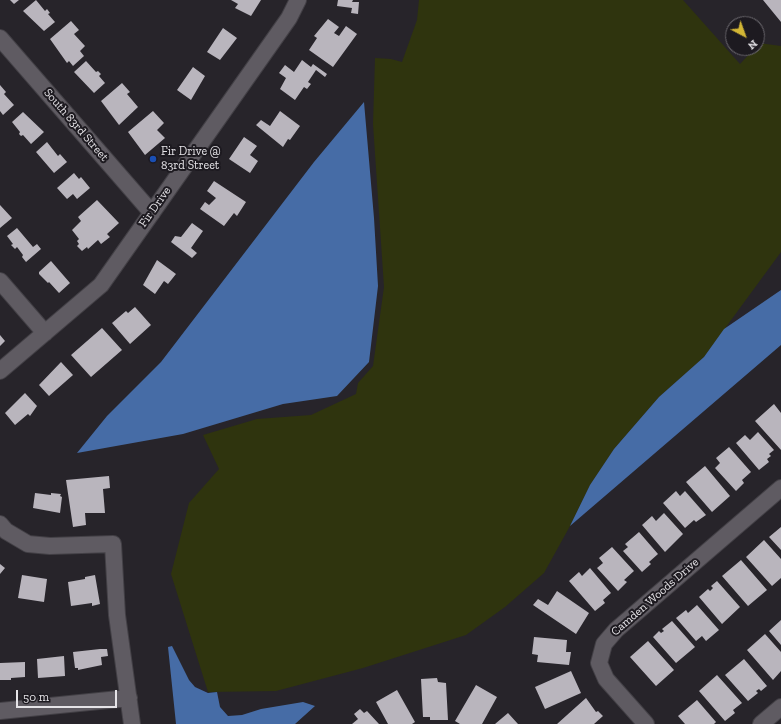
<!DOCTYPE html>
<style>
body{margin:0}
#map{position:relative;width:781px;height:724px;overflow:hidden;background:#27242a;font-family:"Zilla Slab",serif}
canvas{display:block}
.north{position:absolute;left:725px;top:16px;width:40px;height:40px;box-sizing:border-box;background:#1d1a20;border:1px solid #6d6a70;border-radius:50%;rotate:139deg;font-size:11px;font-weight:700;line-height:16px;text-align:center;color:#e5e3e7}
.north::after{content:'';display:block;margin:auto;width:14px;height:18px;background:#d3b635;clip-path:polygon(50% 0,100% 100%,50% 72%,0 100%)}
.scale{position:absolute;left:16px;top:690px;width:101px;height:18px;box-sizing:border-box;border:2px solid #e5e3e7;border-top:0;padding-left:5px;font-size:12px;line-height:14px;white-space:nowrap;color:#e5e3e7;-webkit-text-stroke:3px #1d1a20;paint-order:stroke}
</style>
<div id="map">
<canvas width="781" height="724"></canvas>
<div class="north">N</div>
<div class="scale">50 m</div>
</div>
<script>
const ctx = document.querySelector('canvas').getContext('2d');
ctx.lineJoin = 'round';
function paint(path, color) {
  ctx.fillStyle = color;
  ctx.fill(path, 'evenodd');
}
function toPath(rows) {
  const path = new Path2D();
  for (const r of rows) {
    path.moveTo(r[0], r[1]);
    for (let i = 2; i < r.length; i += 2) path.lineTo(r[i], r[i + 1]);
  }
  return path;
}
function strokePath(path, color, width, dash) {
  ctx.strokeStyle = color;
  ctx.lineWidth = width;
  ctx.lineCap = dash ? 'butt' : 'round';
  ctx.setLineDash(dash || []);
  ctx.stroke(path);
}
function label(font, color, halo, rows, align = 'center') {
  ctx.font = font + ' "Zilla Slab",serif';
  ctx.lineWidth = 4;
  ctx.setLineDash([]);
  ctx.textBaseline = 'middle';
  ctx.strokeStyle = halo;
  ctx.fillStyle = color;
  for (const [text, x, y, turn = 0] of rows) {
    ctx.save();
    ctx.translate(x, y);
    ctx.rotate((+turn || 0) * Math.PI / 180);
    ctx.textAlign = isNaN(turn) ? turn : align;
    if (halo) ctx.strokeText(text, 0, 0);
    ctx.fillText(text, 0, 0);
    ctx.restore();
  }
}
paint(toPath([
 [419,0,683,0,740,64,755,48,757,48,759,43,781,46,781,252,704,357,659,397,614,449,590,485,570,526,544,573,505,607,466,635,363,668,276,691,208,692,171,574,189,503,219,469,203,435,257,419,311,415,356,394,358,383,373,366,384,287,373,124,375,58,391,59,402,62,417,20]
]), '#2f340e');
paint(toPath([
 [364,102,374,218,378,286,369,362,337,396,283,404,183,434,77,453,107,416,161,362,314,162],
 [781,290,781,345,570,526,590,485,614,449,659,397,704,357,724,329],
 [172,646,189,680,195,687,208,693,217,692,220,707,228,716,242,715,261,709,303,702,315,706,295,724,176,724,168,647]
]), '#466ca6');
paint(toPath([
 [10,0,19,0,14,4],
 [36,0,45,11,47,9,50,13,48,14,55,22,44,31,23,11],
 [231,0,261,0,251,16,235,8,238,4],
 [338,0,353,0,352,2,359,2,358,14,351,13,352,8,337,6],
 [763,0,781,0,781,22],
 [328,19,339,27,334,33,339,36,346,26,357,34,333,67,309,50,317,38,314,36],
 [71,21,79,30,74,34,85,46,80,51,84,56,73,66,69,61,67,63,50,39],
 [223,28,237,38,220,60,207,52],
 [302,60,311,67,313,64,327,74,325,77,316,70,308,82,311,84,307,89,304,87,295,100,280,89,286,78,279,73,285,65,294,72],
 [86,61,96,72,98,71,101,74,99,76,105,83,94,93,74,72],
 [193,67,205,76,191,100,177,90],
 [122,83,130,92,127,94,138,107,119,125,101,101],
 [0,85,6,92,4,94,14,105,3,115,0,111],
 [153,111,164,123,157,130,165,138,145,155,128,132],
 [280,111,300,126,290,140,288,139,283,147,256,125,261,120,270,126],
 [23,112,44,132,31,144,23,135,21,136,19,134,20,132,12,122],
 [244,137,257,146,250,155,258,161,250,173,229,159],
 [47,142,58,156,60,154,67,162,54,173,36,152],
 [74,173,79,179,81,177,90,188,77,199,73,194,67,199,57,188],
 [214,181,246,202,237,216,234,213,224,226,200,209,205,202,209,205,216,198,207,191],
 [97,200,119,223,107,234,110,237,101,244,98,240,88,249,87,247,82,251,77,246,79,244,77,241,79,239,72,230,81,221,78,217],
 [0,205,12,218,0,228],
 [192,223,203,231,191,248,197,253,192,258,171,242,175,236,181,237],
 [17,228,33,247,37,244,41,249,26,262,22,257,23,255,17,247,15,249,11,245,13,244,7,236],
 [157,260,176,274,168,284,164,281,155,294,143,285],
 [51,261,70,283,59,293,49,282,48,283,39,274,39,272],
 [135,307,151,325,130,344,112,323,126,311,128,313],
 [102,328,122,350,91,377,71,355],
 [0,335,5,341,0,346],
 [61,362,73,375,49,396,39,385],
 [25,393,37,406,30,416,28,414,15,425,5,413],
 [774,404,781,413,781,450,755,421],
 [758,432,774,450,769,454,771,456,767,459,769,462,759,470,736,443,745,435,750,440],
 [729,447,751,472,742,480,744,483,736,491,715,468,720,463,716,458],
 [705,466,730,496,712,512,686,482],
 [109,476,110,488,103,489,105,513,85,513,86,525,73,527,66,480],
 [676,491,680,496,685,491,706,515,696,522,694,520,685,528,663,503],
 [35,493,51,495,51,493,61,494,60,496,62,497,60,513,33,508],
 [664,513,683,534,665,552,642,525,652,516,656,521],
 [781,527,781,550,769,537],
 [639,532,658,554,649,562,651,564,642,572,623,551,628,547,625,544],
 [764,540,781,559,781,578,772,586,746,557],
 [612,547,634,571,624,580,627,582,618,591,597,568,603,563,599,558],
 [741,560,767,590,748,606,722,576],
 [0,564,5,568,0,574],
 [590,568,611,593,603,600,605,603,595,611,569,581,579,572,582,576],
 [22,575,47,579,44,602,18,598],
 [95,575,100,604,92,606,92,603,71,606,68,582,85,579,85,577],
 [717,581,740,607,722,624,699,597,708,589,710,591,713,588,711,586],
 [557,591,589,613,576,634,533,605,538,599,548,605],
 [697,605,719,630,706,641,702,636,696,641,676,618,686,610,688,613],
 [781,620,781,645,769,631],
 [672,621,695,647,676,663,653,637,659,631,661,633,664,631,662,629],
 [765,634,781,652,781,671,773,680,747,650],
 [534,637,567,640,566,652,571,652,569,665,537,662,538,655,532,654],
 [648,641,674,670,656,686,630,657],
 [100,649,107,649,108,656,101,657,102,665,78,670,78,668,75,668,73,652],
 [64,656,65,676,38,678,37,659],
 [744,659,767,686,761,691,759,689,756,691,758,693,748,701,725,675],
 [25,662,25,677,11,678,11,680,0,680,0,663],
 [571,671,581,693,545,709,535,687],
 [717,675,742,703,733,710,735,713,725,721,699,691],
 [437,678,438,682,446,683,448,720,430,720,430,717,423,717,421,679],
 [476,685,497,697,482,724,460,724,455,721],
 [397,690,415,722,412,724,388,724,376,702],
 [586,698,596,712,598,711,603,716,594,724,557,724],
 [697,700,716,722,714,724,685,724,678,716],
 [360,709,364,713,367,711,379,724,352,724,358,719,354,714],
 [508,713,518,724,495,724]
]), '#b9b5bd');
const minor = toPath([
 [0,38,152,213],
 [0,281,45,333],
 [0,371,101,285,289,18,298,0],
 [0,524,6,531,28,544,50,546,113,544,117,615,132,724],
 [0,711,129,698],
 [646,724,606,679,599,663,604,644,616,630,781,488],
 [761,724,781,707]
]);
strokePath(minor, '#434046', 18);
strokePath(minor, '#5f5b62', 16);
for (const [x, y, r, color] of [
 [153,159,4,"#1a4fb4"]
]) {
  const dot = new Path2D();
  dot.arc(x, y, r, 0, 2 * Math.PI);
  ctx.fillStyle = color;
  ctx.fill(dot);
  strokePath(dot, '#1d1a20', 1.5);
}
label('12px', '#e5e3e7', '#1d1a20', [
 ["South 83rd Street",76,125,49],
 ["Fir Drive",155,207,-55],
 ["Camden Woods Drive",655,597,-41]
]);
label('12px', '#e5e3e7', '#1d1a20', [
 ["Fir Drive @",161,152],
 ["83rd Street",161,166]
], 'left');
</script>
